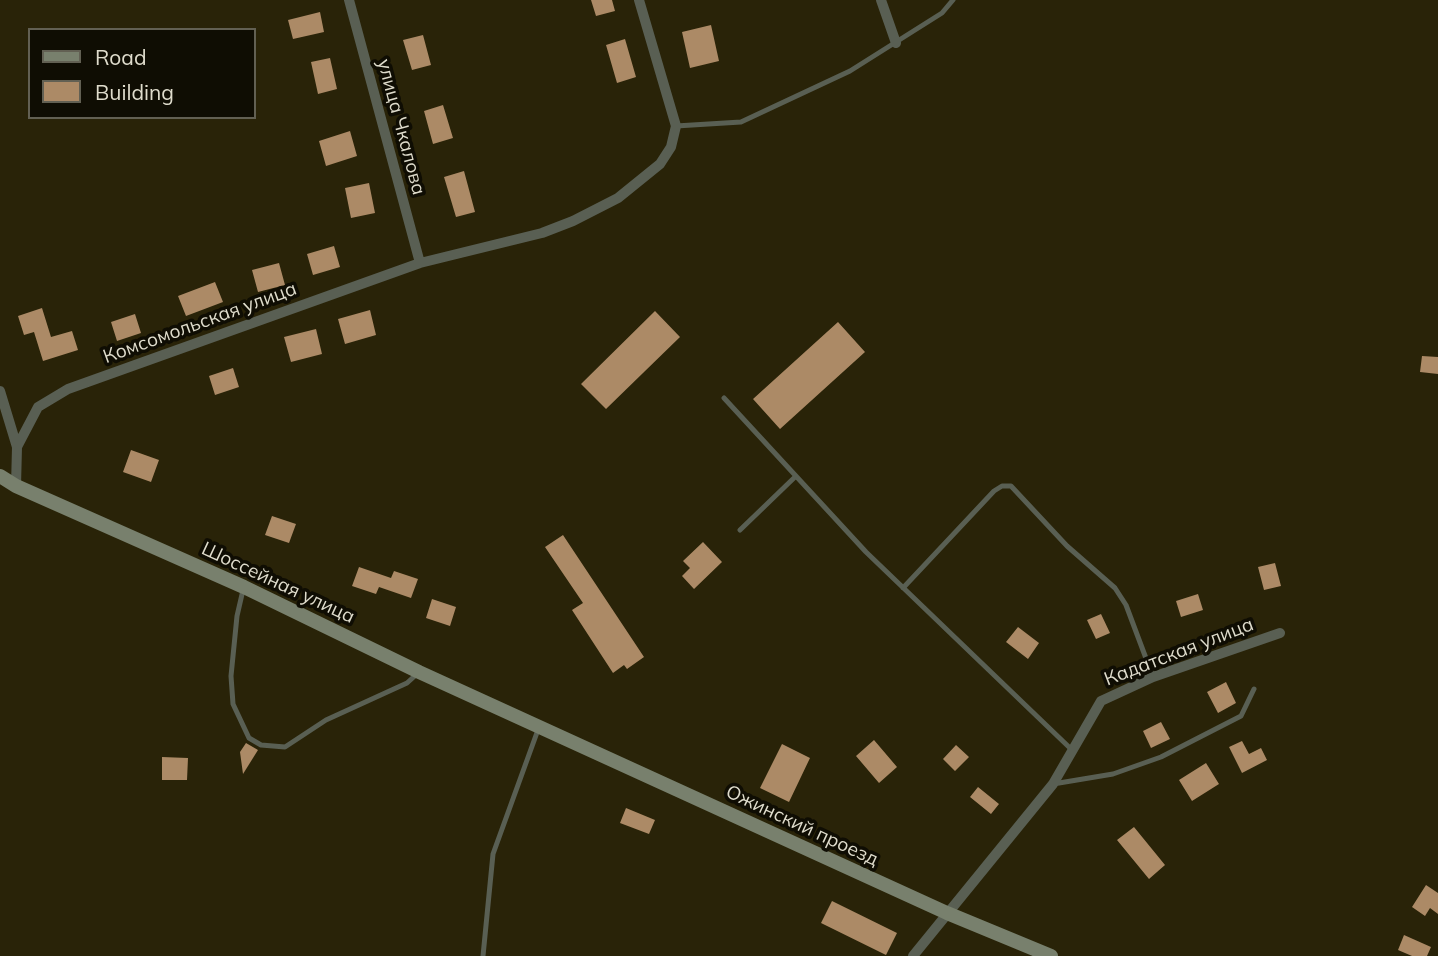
<!DOCTYPE html>
<meta charset="utf-8">
<style>
body{margin:0}
#map{position:relative;width:1438px;height:956px;overflow:hidden;background:#292308;font-family:Mulish,sans-serif}
canvas{display:block}
.legend{position:absolute;left:28px;top:28px;width:228px;height:91px;box-sizing:border-box;background:#0f0d03;border:2px solid #626053;margin:0;padding:9px 12px;list-style:none;font-size:21px;color:#dfdccc}
.legend li{display:flex;align-items:center;gap:14px;height:35px}
.legend b{width:35px;border:2px solid #626053}
</style>
<div id="map">
<canvas width="1438" height="956"></canvas>
<ul class="legend">
<li><b style="height:9px;background:#78806d"></b>Road</li>
<li><b style="height:19px;background:#ac8a66"></b>Building</li>
</ul>
</div>
<script>
const ctx = document.querySelector('canvas').getContext('2d');
ctx.lineJoin = 'round';
function paint(path, color) {
  ctx.fillStyle = color;
  ctx.fill(path, 'evenodd');
}
function toPath(rows) {
  const path = new Path2D();
  for (const r of rows) {
    path.moveTo(r[0], r[1]);
    for (let i = 2; i < r.length; i += 2) path.lineTo(r[i], r[i + 1]);
  }
  return path;
}
function strokePath(path, color, width, dash) {
  ctx.strokeStyle = color;
  ctx.lineWidth = width;
  ctx.lineCap = dash ? 'butt' : 'round';
  ctx.setLineDash(dash || []);
  ctx.stroke(path);
}
function label(font, color, halo, rows, align = 'center') {
  ctx.font = font + ' Mulish,sans-serif';
  ctx.lineWidth = 7;
  ctx.setLineDash([]);
  ctx.textBaseline = 'middle';
  ctx.strokeStyle = halo;
  ctx.fillStyle = color;
  for (const [text, x, y, turn = 0] of rows) {
    ctx.save();
    ctx.translate(x, y);
    ctx.rotate((+turn || 0) * Math.PI / 180);
    ctx.textAlign = isNaN(turn) ? turn : align;
    if (halo) ctx.strokeText(text, 0, 0);
    ctx.fillText(text, 0, 0);
    ctx.restore();
  }
}
paint(toPath([
 [591,0,612,0,615,11,596,16],
 [320,12,324,32,293,39,288,20],
 [711,25,719,61,690,68,682,32],
 [423,35,431,65,412,70,403,40],
 [625,39,636,77,617,83,606,45],
 [330,58,337,89,318,94,311,62],
 [443,105,453,138,433,144,424,111],
 [350,131,357,156,326,166,319,141],
 [464,171,475,212,456,217,444,177],
 [369,183,375,213,351,218,345,188],
 [334,246,340,267,313,275,307,254],
 [279,263,285,285,258,292,252,270],
 [215,282,223,302,186,316,178,296],
 [42,308,51,337,72,331,78,350,43,361,34,332,24,335,18,316],
 [370,310,376,335,345,344,338,319],
 [655,311,680,337,606,409,581,384],
 [135,314,141,333,117,341,111,322],
 [838,322,865,352,780,429,753,399],
 [316,329,322,354,291,362,284,337],
 [1422,356,1438,357,1438,374,1420,372],
 [233,368,239,387,215,395,209,376],
 [131,450,159,460,151,482,123,472],
 [272,516,296,524,289,543,265,535],
 [563,535,644,657,627,669,624,665,613,673,572,610,583,603,545,547],
 [703,542,722,562,694,589,682,576,690,568,683,561],
 [1275,563,1281,586,1264,590,1258,567],
 [359,567,391,578,394,571,418,579,411,598,379,587,376,594,352,586],
 [1198,594,1203,610,1181,617,1176,601],
 [432,599,456,607,450,626,426,618],
 [1101,614,1110,633,1096,639,1087,620],
 [1018,627,1039,643,1028,659,1006,642],
 [1226,682,1236,703,1218,713,1207,692],
 [1161,722,1170,739,1151,748,1143,731],
 [874,740,897,767,879,783,856,756],
 [1242,741,1249,754,1261,748,1267,760,1242,773,1229,747],
 [246,743,258,750,243,774,240,752],
 [782,744,810,758,789,802,760,788],
 [956,745,969,757,955,771,943,759],
 [162,757,188,758,187,780,162,780],
 [1206,763,1219,784,1192,801,1179,780],
 [978,787,999,804,991,814,970,797],
 [626,808,655,820,649,834,620,823],
 [1134,827,1165,865,1149,879,1117,840],
 [1426,885,1438,893,1438,914,1430,908,1425,916,1412,907],
 [832,901,897,933,886,955,821,923],
 [1404,935,1431,947,1427,956,1412,956,1398,950]
]), '#ac8a66');
strokePath(toPath([
 [676,126,741,122,850,71,942,13,953,0],
 [724,398,866,552,1071,749],
 [740,530,796,476],
 [903,588,994,491,1002,486,1011,486,1067,546,1115,588,1126,605,1153,677],
 [243,590,237,616,231,676,233,704,249,738,261,745,285,747,326,720,407,683,418,673],
 [1053,784,1113,774,1161,757,1241,716,1254,689],
 [483,956,493,854,539,727]
]), '#595f53', 5);
strokePath(toPath([
 [349,0,420,263],
 [881,0,896,43],
 [0,391,17,447,16,486],
 [17,447,38,407,68,389,420,263,542,233,573,221,618,198,660,164,671,147,676,126,639,0],
 [913,956,1053,784,1101,701,1153,677,1280,633]
]), '#595f53', 10);
strokePath(toPath([
 [0,476,16,486,244,587,419,672,947,913,1051,956]
]), '#78806d', 14);
label('19px', '#dfdccc', '#0f0d03', [
 ["улица Чкалова",401,127,75],
 ["Комсомольская улица",200,323,-20],
 ["Шоссейная улица",278,583,25],
 ["Кадатская улица",1179,652,-21],
 ["Ожинский проезд",802,826,25]
]);
</script>
